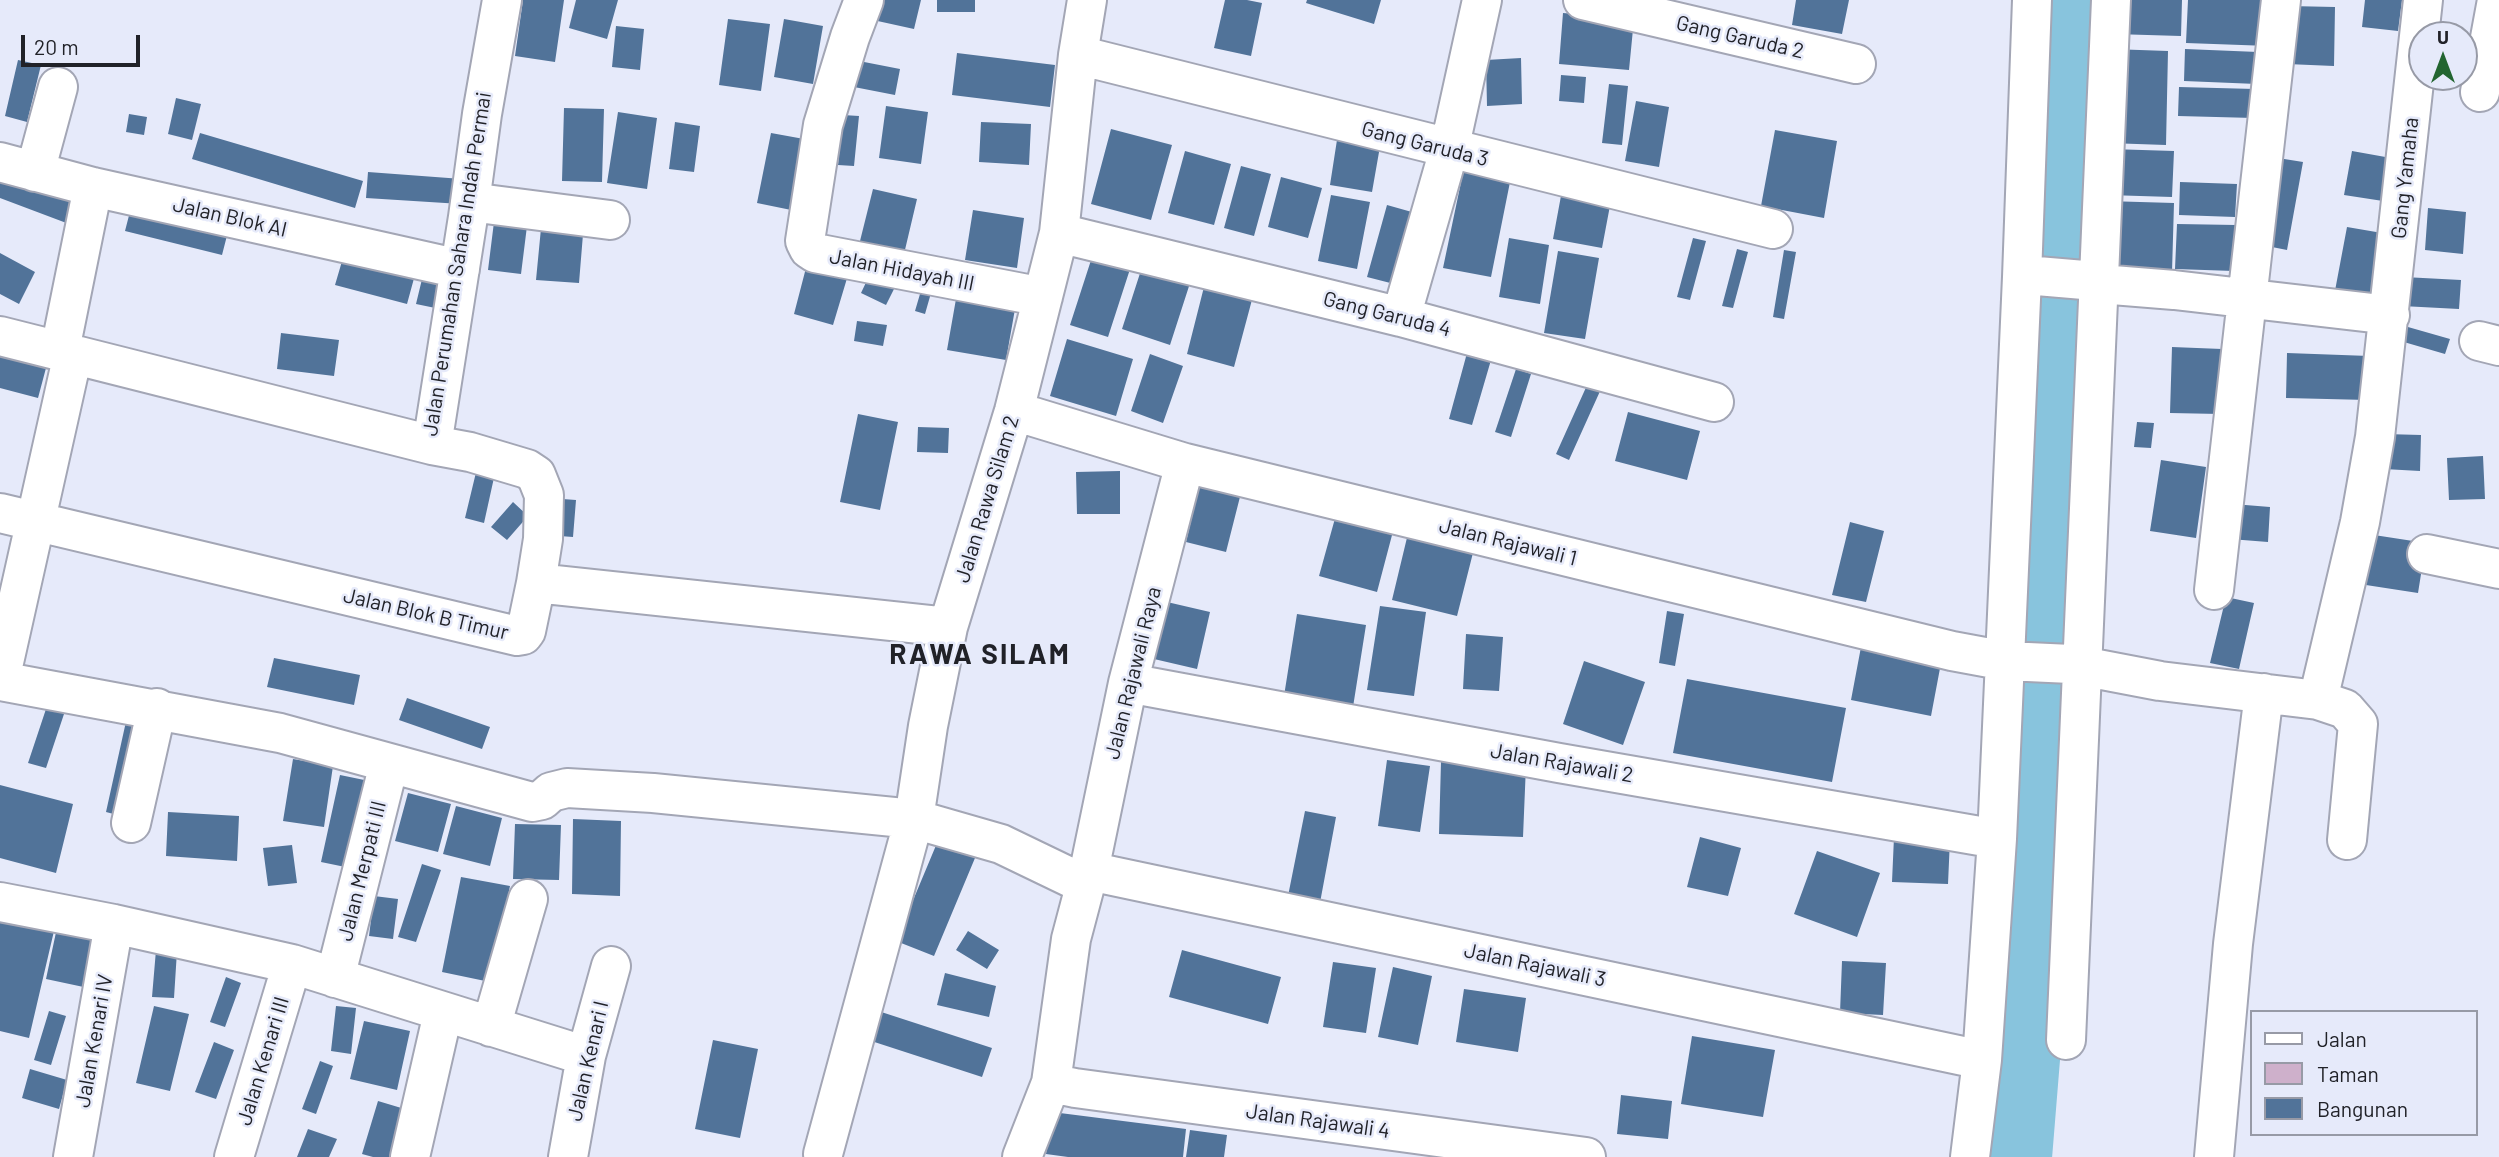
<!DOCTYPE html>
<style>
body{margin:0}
#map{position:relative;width:2499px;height:1157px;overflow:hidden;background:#e6eafa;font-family:Barlow,sans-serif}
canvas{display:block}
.legend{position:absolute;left:2250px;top:1010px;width:228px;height:126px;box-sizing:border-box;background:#e6eafa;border:2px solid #979aa6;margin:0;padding:9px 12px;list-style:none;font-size:21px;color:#212228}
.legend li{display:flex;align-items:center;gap:14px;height:35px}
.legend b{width:35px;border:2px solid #979aa6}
.north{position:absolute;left:2408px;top:21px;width:70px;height:70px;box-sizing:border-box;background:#e6eafa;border:2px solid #979aa6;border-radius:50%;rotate:0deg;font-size:19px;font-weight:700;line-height:28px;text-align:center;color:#212228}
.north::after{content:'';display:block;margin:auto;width:24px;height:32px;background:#236530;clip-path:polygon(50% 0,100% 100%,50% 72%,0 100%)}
.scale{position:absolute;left:21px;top:35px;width:119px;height:32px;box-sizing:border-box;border:4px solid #212228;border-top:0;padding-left:9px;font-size:21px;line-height:24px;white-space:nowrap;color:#212228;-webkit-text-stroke:5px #e6eafa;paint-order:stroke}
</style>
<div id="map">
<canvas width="2499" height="1157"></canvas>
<ul class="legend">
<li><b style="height:9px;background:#fff"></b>Jalan</li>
<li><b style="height:19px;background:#ceb0cb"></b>Taman</li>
<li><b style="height:19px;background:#517399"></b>Bangunan</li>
</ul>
<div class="north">U</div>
<div class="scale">20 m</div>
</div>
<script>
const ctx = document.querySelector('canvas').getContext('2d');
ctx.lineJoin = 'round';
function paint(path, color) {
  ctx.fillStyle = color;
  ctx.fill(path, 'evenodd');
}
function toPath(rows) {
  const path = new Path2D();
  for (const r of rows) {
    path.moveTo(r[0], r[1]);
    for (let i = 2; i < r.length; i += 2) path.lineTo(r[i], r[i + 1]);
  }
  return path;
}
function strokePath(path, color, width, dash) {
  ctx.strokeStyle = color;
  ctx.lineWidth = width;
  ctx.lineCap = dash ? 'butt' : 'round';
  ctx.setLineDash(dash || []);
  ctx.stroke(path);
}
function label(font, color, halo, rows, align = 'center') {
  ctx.font = font + ' Barlow,sans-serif';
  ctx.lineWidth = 5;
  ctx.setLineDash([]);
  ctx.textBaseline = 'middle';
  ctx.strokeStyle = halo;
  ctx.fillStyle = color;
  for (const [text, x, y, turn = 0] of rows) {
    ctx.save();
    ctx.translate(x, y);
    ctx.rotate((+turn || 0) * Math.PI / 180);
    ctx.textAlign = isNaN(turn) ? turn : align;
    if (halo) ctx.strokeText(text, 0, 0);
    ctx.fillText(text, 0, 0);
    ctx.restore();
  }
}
paint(toPath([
 [2032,0,2083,0,2072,252,2061,318,2058,635,2016,1157,1972,1157]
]), '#ceb0cb');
strokePath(toPath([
 [2072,252,2077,0],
 [2058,635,2061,318],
 [2016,1157,2053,702]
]), '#88c4dd', 72);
paint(toPath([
 [523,0,564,0,555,62,515,56],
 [576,0,618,0,607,39,569,28],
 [877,0,921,0,914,29,873,20],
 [937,0,975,0,975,12,937,12],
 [1225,0,1247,0,1262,3,1251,56,1214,48],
 [1307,0,1381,0,1374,24,1306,3],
 [1796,0,1849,0,1842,34,1792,25],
 [2115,0,2182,0,2181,36,2114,34],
 [2188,0,2270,0,2269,46,2186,43],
 [2365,0,2402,0,2398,31,2362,27],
 [2289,6,2335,7,2334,66,2287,64],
 [1563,13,1634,19,1629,70,1559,64],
 [728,19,770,24,761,91,719,85],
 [784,19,823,26,813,84,774,77],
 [616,26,644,29,640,70,612,67],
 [2111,49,2168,51,2166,145,2108,143],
 [2185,49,2258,52,2257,84,2184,81],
 [957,53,1055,65,1050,107,952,95],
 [1521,58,1522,104,1487,106,1486,60],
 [18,60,41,65,27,122,5,116],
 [859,61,900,69,895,95,854,87],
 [1561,75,1586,77,1584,103,1559,101],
 [1609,84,1628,86,1622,145,1602,143],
 [2179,87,2255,89,2254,118,2178,116],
 [176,98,201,104,192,140,168,134],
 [1636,101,1669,107,1659,167,1625,161],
 [886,106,928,112,921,164,879,158],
 [564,108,604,109,602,182,562,181],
 [618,112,657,118,647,189,607,183],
 [129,114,147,117,144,135,126,132],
 [843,115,859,116,854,166,838,165],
 [675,122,700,126,694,172,669,169],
 [981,122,1031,124,1029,165,979,162],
 [1339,127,1382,135,1372,192,1330,185],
 [1111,129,1172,145,1151,220,1091,204],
 [1775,130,1837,141,1824,218,1761,206],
 [200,133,363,181,355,208,192,159],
 [771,133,815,141,801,212,757,203],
 [2110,149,2174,151,2172,197,2108,195],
 [1185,151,1231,164,1214,225,1168,213],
 [2352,151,2391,158,2383,201,2344,195],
 [2278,158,2303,162,2287,250,2262,245],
 [1241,166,1271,174,1254,236,1224,228],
 [1464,168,1511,177,1491,277,1443,268],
 [368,172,462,179,461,204,366,198],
 [0,174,85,206,77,227,0,198],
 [1281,177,1322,188,1308,238,1268,227],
 [2180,182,2237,184,2235,217,2179,215],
 [1563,185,1612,195,1602,248,1553,239],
 [873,189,917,199,904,254,859,245],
 [1331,195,1370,202,1357,269,1318,261],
 [134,196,231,220,222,255,125,231],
 [2106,201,2174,203,2172,272,2104,270],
 [1387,205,1426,216,1406,287,1367,277],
 [2428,208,2466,212,2463,254,2425,250],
 [973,210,1024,218,1017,268,965,260],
 [542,218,584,222,579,283,536,280],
 [494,222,527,226,521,274,488,270],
 [2177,224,2236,225,2234,271,2175,269],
 [2347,227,2382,233,2370,302,2334,296],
 [1509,238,1549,245,1540,304,1499,297],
 [1693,238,1706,241,1690,300,1677,297],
 [1737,249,1748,252,1733,308,1722,306],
 [1784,250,1796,252,1784,319,1773,317],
 [345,251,416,271,407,304,335,285],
 [1558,251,1599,258,1585,339,1544,333],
 [0,253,35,272,19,304,0,294],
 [1093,254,1131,266,1108,337,1070,325],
 [807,264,848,275,833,325,794,314],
 [1143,264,1191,280,1170,345,1122,329],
 [870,274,895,287,886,305,861,293],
 [423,275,451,280,445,310,416,304],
 [925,277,935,279,925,314,915,311],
 [2404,277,2461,280,2459,309,2402,306],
 [1205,283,1253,296,1234,367,1187,354],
 [956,299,1015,309,1006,360,947,350],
 [857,321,887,325,883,346,854,341],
 [2401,325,2450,339,2445,354,2397,340],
 [281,333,339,340,334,376,277,369],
 [1067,339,1133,359,1116,416,1050,396],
 [4,341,50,353,38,398,0,388,0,356],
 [2172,347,2222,349,2220,414,2170,413],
 [1467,353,1491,360,1472,425,1449,419],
 [2287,353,2369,356,2368,400,2286,398],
 [1150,354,1183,366,1163,423,1131,411],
 [1516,369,1531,374,1511,437,1495,432],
 [1588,383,1601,389,1569,460,1556,454],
 [1628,412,1700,431,1687,480,1615,461],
 [858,414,898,422,880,510,840,502],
 [2137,422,2154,423,2151,448,2134,447],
 [918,427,949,428,948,453,917,452],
 [2385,434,2421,435,2420,471,2384,469],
 [2483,456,2485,499,2449,500,2447,458],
 [479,460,497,464,484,523,465,518],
 [2161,460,2206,467,2196,538,2150,531],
 [1120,471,1120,514,1077,514,1076,472],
 [1202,475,1243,485,1226,552,1186,542],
 [549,498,576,500,573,537,546,535],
 [513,502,528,516,507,540,491,527],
 [1339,504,1396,520,1377,592,1319,576],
 [2233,504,2270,507,2268,542,2230,539],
 [1411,521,1477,537,1457,616,1392,600],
 [1850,522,1884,531,1866,602,1832,595],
 [2374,535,2426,543,2418,593,2366,585],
 [2226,597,2254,603,2239,669,2210,663],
 [1167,602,1210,612,1197,669,1154,659],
 [1380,606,1426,612,1414,696,1367,690],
 [1667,611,1684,614,1675,666,1659,663],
 [1297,614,1366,625,1353,707,1284,696],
 [1466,634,1503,637,1499,691,1463,689],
 [1861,647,1941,663,1931,716,1851,700],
 [274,658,360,675,354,705,267,687],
 [1584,661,1645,682,1623,745,1563,724],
 [1687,679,1846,708,1832,782,1673,753],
 [407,698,490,727,482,749,399,720],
 [49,700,67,705,46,768,28,763],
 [127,717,146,721,125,817,106,812],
 [293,759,333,766,324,827,283,821],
 [1387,760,1430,766,1420,832,1378,826],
 [1441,762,1526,765,1523,837,1439,834],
 [340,775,374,782,355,869,321,862],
 [0,785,73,804,56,873,0,858],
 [408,793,451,804,438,852,395,841],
 [456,806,502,818,490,866,443,854],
 [1305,811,1336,817,1319,908,1287,901],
 [168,812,239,816,237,861,166,856],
 [573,819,621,821,620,896,572,894],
 [515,824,561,825,559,880,513,879],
 [1700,837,1741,848,1728,896,1687,887],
 [1894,837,1950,839,1948,884,1892,882],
 [937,843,975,858,934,956,896,941],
 [292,845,297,883,268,886,263,848],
 [1817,851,1880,873,1857,937,1794,914],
 [422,864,441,870,416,942,398,937],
 [461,877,510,886,490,982,442,972],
 [374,896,398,899,393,939,369,936],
 [0,919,54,931,29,1038,0,1031],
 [58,923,104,933,93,989,46,979],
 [968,931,999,950,987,969,956,950],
 [156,950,177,951,174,998,152,997],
 [1182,950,1281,977,1268,1024,1169,997],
 [1842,961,1886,963,1883,1015,1840,1013],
 [1333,962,1376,968,1366,1033,1323,1027],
 [1393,967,1432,976,1418,1045,1378,1037],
 [945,973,996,986,989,1017,937,1005],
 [226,977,241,983,225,1027,210,1022],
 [1464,989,1526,998,1518,1052,1456,1042],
 [154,1006,189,1014,170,1091,136,1083],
 [336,1006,356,1008,351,1054,331,1051],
 [869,1008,992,1048,982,1077,859,1037],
 [49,1011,66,1016,51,1065,34,1060],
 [364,1021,410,1031,397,1090,350,1079],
 [1692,1036,1775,1050,1763,1117,1681,1104],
 [713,1040,758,1049,740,1138,695,1129],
 [214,1042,234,1050,216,1099,195,1092],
 [320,1061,333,1066,316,1114,302,1109],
 [30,1069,67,1080,59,1109,22,1098],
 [1621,1095,1672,1101,1668,1139,1617,1134],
 [378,1101,408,1110,393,1157,373,1157,362,1154],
 [1052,1112,1186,1129,1183,1157,1068,1157,1046,1154],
 [308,1129,337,1139,329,1157,297,1157],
 [1190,1130,1227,1135,1224,1157,1186,1157]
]), '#517399');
const minor = toPath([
 [864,0,850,37,823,125,805,241,809,249,815,253,1043,297],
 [1583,0,1856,64],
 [1078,55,1773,229],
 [2480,92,2497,0],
 [0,162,93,187,460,269],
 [35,172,58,87],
 [470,202,610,220],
 [1059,233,1401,317,1714,402],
 [2022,277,2037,276,2084,280,2100,284,2174,290,2390,315],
 [1401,317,1449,150,1482,0],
 [0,336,432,445,468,217,482,114,502,0],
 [2479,341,2499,346],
 [60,350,93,187],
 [1014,411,1185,463,1952,651,2006,661,2071,664,2160,681,2318,700,2345,709,2358,724,2347,840],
 [432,445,470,452,527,469,536,475,544,495,543,539,536,583],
 [0,513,517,636,523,635,526,631,536,583,948,627],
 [2427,554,2499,569],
 [2214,590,2281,0],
 [0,680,73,354],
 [0,681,280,733,532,802,542,800,551,792,567,788,653,793,914,819,823,1154],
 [1128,683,1559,763,1997,839],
 [2318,700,2360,522,2375,437,2423,0],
 [131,823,157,708],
 [1089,871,1982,1060],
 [1084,884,1001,844,914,819,928,726,948,627,1014,411,1059,233,1078,55,1087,0],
 [0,902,114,924,292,964,586,1056],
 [335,978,389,764],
 [491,1027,528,899],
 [2066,1040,2111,0],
 [1051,1083,1075,1088,1586,1157],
 [73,1157,114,924],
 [234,1157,292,964],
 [410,1157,443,1013],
 [568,1157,586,1056,611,966],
 [1022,1157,1051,1083,1071,939,1089,871,1128,683,1185,463],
 [1970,1157,1982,1060,1997,839,2022,277,2032,0],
 [2214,1157,2233,944,2264,693]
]);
strokePath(minor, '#a3a6b5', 42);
strokePath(minor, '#fff', 38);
label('21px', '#212228', '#e6eafa', [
 ["Gang Garuda 2",1740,37,13],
 ["Gang Garuda 3",1425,144,14],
 ["Gang Yamaha",2405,178,-84],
 ["Jalan Blok AI",230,217,13],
 ["Jalan Perumahan Sahara Indah Permai",457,264,-81],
 ["Jalan Hidayah III",902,270,11],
 ["Gang Garuda 4",1387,314,14],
 ["Jalan Rawa Silam 2",987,499,-73],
 ["Jalan Rajawali 1",1508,542,14],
 ["Jalan Blok B Timur",426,614,13],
 ["Jalan Rajawali Raya",1133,673,-76],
 ["Jalan Rajawali 2",1562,763,10],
 ["Jalan Merpati III",362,871,-76],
 ["Jalan Rajawali 3",1535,965,12],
 ["Jalan Kenari IV",94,1041,-80],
 ["Jalan Kenari III",263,1061,-73],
 ["Jalan Kenari I",588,1061,-77],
 ["Jalan Rajawali 4",1318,1121,8]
]);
ctx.letterSpacing = '2px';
label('bold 28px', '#212228', '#e6eafa', [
 ["RAWA SILAM",980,655]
]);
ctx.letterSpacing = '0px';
</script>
